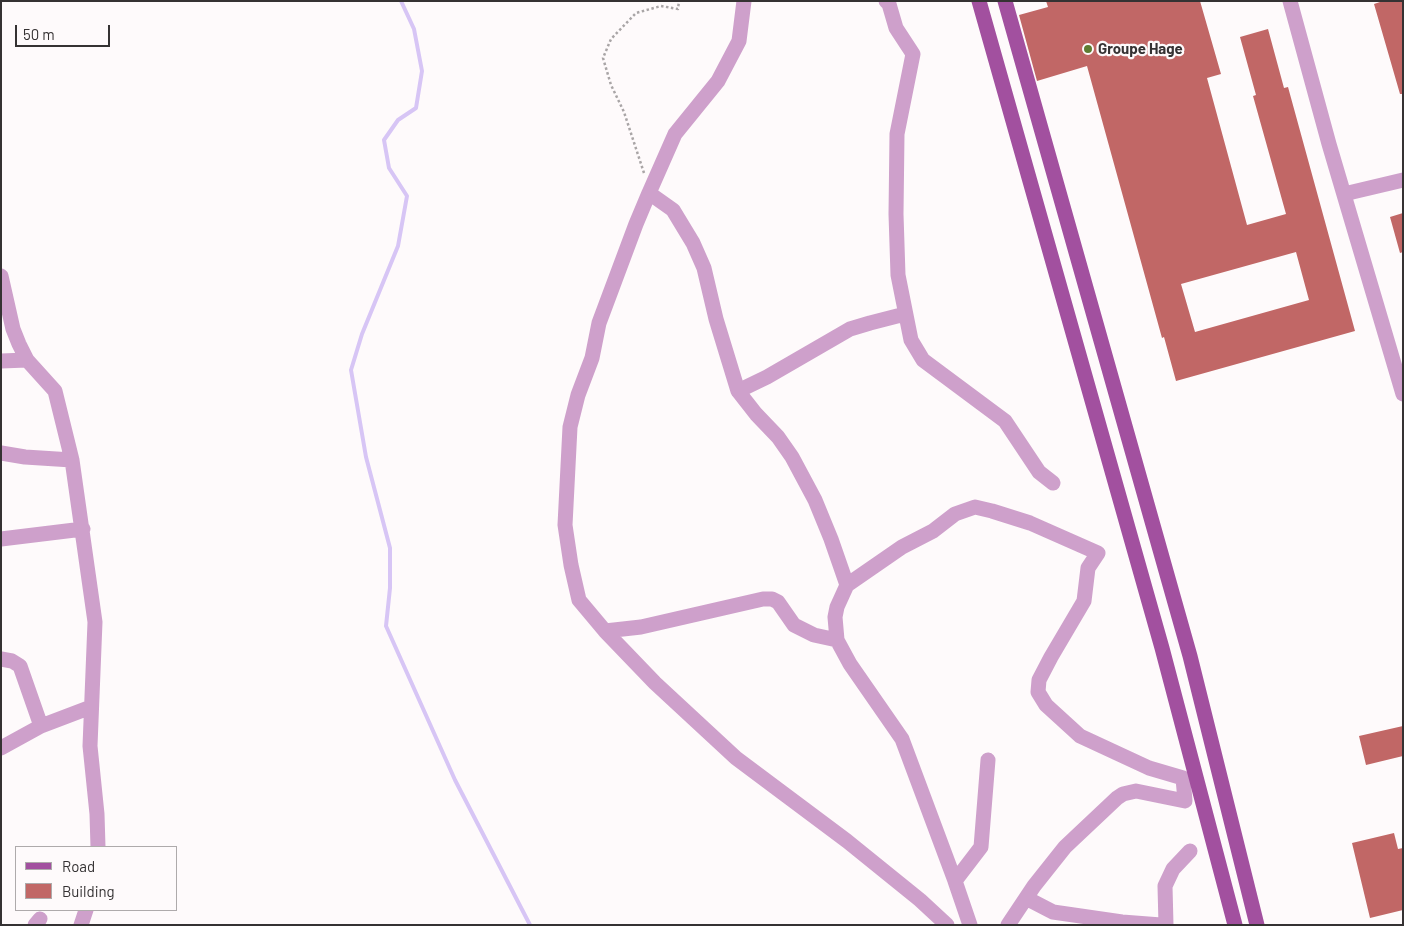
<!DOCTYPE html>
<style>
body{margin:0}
#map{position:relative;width:1404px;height:926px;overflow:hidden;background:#fefafb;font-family:Barlow,sans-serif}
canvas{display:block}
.frame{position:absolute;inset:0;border:2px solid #353233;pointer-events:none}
.legend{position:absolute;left:15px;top:846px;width:162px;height:65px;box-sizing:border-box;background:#fefafb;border:1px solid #aeaaab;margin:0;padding:6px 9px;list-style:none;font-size:15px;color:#353233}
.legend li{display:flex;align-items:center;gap:10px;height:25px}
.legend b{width:25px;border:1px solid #aeaaab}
.scale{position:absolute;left:15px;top:25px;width:95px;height:22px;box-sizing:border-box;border:2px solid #353233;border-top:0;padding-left:6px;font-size:15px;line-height:18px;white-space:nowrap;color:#353233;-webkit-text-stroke:4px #fefafb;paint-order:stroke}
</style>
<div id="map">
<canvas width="1404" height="926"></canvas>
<div class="frame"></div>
<ul class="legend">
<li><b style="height:6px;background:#a2509f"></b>Road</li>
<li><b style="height:14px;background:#c16766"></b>Building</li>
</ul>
<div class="scale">50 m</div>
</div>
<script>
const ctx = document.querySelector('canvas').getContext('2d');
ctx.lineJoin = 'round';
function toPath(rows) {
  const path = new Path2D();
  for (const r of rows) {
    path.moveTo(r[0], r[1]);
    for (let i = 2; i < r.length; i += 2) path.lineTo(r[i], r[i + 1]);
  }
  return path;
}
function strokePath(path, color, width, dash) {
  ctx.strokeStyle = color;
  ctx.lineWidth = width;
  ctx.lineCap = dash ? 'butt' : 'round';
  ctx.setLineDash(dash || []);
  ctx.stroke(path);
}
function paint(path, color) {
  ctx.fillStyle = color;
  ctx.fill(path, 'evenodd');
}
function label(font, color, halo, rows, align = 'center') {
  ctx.font = font + ' Barlow,sans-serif';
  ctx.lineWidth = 4.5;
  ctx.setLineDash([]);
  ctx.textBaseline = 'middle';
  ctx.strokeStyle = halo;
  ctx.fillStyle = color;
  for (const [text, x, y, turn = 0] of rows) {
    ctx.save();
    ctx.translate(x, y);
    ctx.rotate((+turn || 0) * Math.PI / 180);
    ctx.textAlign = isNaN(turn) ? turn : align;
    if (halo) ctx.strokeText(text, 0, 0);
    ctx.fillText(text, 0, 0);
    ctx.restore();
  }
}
strokePath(toPath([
 [401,1,414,29,422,71,416,108,398,120,384,140,389,168,407,196,398,246,362,334,351,370,366,457,390,548,390,588,386,626,455,780,530,925]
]), '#d7c5f5', 4);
paint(toPath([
 [1046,1,1200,1,1221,74,1207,78,1247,225,1286,214,1253,96,1256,95,1240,37,1268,29,1284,88,1288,87,1355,331,1176,381,1164,337,1162,338,1087,66,1037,81,1019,15,1048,7],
 [1296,252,1309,300,1195,332,1181,284],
 [1383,1,1403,1,1403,94,1400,94,1374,4],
 [1403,213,1403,252,1400,253,1390,217],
 [1403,726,1403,756,1366,765,1359,736],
 [1394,833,1398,849,1403,848,1403,910,1370,918,1352,843]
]), '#c16766');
strokePath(toPath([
 [644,173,624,112,611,85,603,58,611,39,636,13,661,6,678,9,679,1]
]), '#a9a5a6', 2.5, [2.5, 2.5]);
strokePath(toPath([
 [886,1,889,4,896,28,913,54,897,134,896,214,898,275,911,340,923,360,1005,421,1039,472,1053,483],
 [1290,1,1329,144,1403,394],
 [649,193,636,224,599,323,592,358,578,395,570,427,565,525,571,565,579,600,605,631,655,683,736,758,847,841,920,900,947,925],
 [1344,194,1403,180],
 [1,276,13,329,19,344,27,360,55,391,72,460,95,622,90,746,97,814,98,847],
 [1,361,27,360],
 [738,391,716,319,704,268,693,243,673,210,649,193,675,134,718,81,739,41,744,1],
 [1,453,25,457,72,460],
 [1,539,83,529],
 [847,585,831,539,815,500,792,457,778,437,756,414,738,391,767,377,850,329,870,323,905,314],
 [605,631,641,627,763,599,772,599,778,602,794,625,814,635,837,640],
 [1,659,12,661,20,666,41,726],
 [1,748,41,726,91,707],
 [955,881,902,739,850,664,837,640,835,617,837,607,847,585,902,547,933,531,955,514,975,507,992,511,1030,523,1098,553,1088,568,1084,601,1051,657,1039,680,1038,692,1046,705,1080,736,1149,768,1183,778,1185,801,1136,791,1123,794,1117,798,1065,847,1034,886,1008,925],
 [1026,898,1053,912,1122,922,1161,925],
 [35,925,40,919],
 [81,925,86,910],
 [970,925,955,881,981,847,988,760],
 [1166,925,1165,886,1173,869,1190,851]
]), '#cea0cb', 15);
strokePath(toPath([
 [979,1,1162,648,1235,925],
 [1005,1,1190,656,1257,925]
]), '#a2509f', 15);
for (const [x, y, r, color] of [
 [1088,49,5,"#5f7c32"]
]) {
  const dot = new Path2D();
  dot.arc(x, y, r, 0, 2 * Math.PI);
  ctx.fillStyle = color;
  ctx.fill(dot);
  strokePath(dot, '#fefafb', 2);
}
label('bold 15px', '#353233', '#fefafb', [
 ["Groupe Hage",1098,49]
], 'left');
</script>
